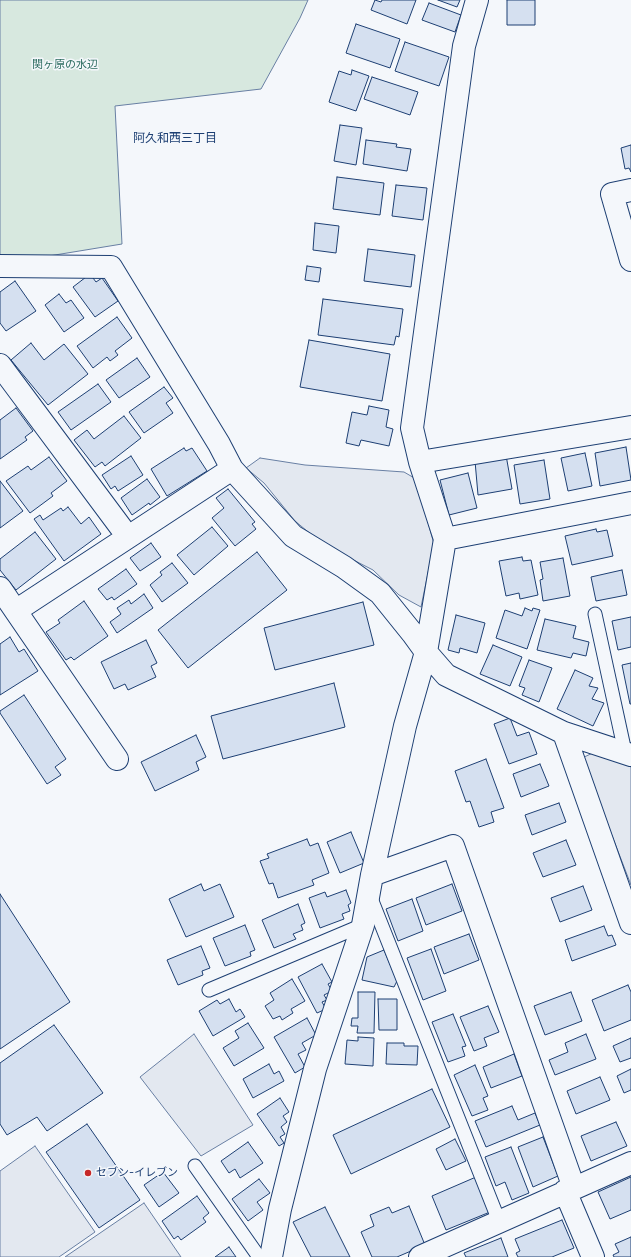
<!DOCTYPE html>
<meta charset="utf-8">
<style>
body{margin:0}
canvas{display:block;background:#f4f7fb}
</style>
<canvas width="631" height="1257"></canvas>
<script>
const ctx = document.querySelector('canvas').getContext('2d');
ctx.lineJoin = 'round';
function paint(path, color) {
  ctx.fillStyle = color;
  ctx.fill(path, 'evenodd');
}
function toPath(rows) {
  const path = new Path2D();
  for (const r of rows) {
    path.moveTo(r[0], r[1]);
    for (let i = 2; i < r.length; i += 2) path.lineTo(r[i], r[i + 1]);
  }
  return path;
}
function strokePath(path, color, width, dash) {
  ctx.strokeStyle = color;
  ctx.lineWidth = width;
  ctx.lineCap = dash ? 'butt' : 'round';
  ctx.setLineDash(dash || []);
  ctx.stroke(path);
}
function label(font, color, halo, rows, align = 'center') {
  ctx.font = font + ' Inter,"Noto Sans JP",sans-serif';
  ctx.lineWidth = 3;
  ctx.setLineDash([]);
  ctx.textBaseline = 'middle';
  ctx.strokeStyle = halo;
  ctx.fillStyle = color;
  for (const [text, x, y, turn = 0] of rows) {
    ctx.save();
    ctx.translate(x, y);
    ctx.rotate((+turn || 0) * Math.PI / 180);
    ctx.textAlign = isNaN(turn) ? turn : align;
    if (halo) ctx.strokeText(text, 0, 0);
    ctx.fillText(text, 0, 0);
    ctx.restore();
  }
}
const green = toPath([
 [0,0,308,0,300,18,261,89,115,106,122,244,0,264,0,0]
]);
paint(green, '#d7e8df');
strokePath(green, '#687fa3', 1);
const parking = toPath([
 [260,458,305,465,404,472,416,479,434,544,421,607,399,595,373,570,324,545,295,521,264,483,246,468,260,458],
 [595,752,631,767,631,885,582,758,595,752],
 [194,1034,253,1125,201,1156,140,1077,194,1034],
 [35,1146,95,1232,59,1257,0,1257,0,1171,35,1146],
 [144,1203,181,1257,65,1257,144,1203]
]);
paint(parking, '#e3e8f0');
strokePath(parking, '#687fa3', 1);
const building = toPath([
 [375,0,381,2,382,0,416,0,407,24,371,10,375,0],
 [438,0,460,0,457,7,438,0],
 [507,0,535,0,535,25,507,25,507,0],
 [429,3,461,15,455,32,422,20,429,3],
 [356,24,400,39,390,68,346,53,356,24],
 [405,42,449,57,439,86,395,71,405,42],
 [352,70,369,76,356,111,329,102,339,71,351,75,352,70],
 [372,77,418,92,410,115,364,99,372,77],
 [340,125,362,128,356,165,334,161,340,125],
 [366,140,397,144,396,147,411,149,407,171,363,164,366,140],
 [631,145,631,172,629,168,625,169,621,148,631,145],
 [337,177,384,183,380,215,333,209,337,177],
 [396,185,427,188,423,220,392,216,396,185],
 [315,223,339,226,336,253,313,250,315,223],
 [368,249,415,255,411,287,364,281,368,249],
 [307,266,321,268,319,282,305,280,307,266],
 [90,274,96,282,102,278,118,301,95,317,73,287,90,274],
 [15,281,36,311,6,331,0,323,0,292,15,281],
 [59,294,66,303,71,300,84,318,64,332,45,305,59,294],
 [323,299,403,309,399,337,396,336,394,345,318,335,323,299],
 [117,317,132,338,115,351,118,355,110,361,107,357,93,368,77,346,117,317],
 [309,340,390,354,382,401,300,387,309,340],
 [31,343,44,360,64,344,88,374,48,405,11,360,31,343],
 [137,358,150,377,119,398,106,380,137,358],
 [98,384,111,402,71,430,58,412,98,384],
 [164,387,173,398,166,403,173,413,144,433,129,412,164,387],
 [369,406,389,410,386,427,393,429,389,446,361,440,359,446,346,443,352,412,367,415,369,406],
 [16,408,33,431,25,437,27,440,0,459,0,420,16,408],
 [124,416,141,438,105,466,102,462,95,467,74,440,87,430,94,439,124,416],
 [626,447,631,480,600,486,595,453,626,447],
 [184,448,186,451,192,448,207,471,167,496,151,469,184,448],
 [585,453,592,486,568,491,561,458,585,453],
 [506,455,512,489,478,495,475,461,506,455],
 [131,456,143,475,118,491,115,486,111,489,102,475,131,456],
 [49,457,67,481,51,493,53,496,30,513,6,481,28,466,31,470,49,457],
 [544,460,550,499,520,504,514,465,544,460],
 [468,473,477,508,449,515,440,480,468,473],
 [147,479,160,497,150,505,149,503,132,515,121,498,147,479],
 [0,481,23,511,0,528,0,481],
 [228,489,255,522,252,524,256,529,235,546,212,518,224,508,216,498,228,489],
 [68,507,81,524,89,517,101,534,64,561,34,519,40,515,43,520,61,508,63,511,68,507],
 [212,527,228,546,194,575,177,555,212,527],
 [596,529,597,532,607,530,613,556,572,565,565,536,596,529],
 [35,532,56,559,16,590,0,570,0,559,35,532],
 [151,543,161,557,140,571,130,558,151,543],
 [257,552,287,590,188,668,158,630,257,552],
 [522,557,523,561,531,560,538,595,520,599,519,593,506,596,499,561,522,557],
 [563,558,570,596,543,601,540,580,543,579,540,562,563,558],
 [172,563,188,583,162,602,150,585,162,575,160,572,172,563],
 [126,569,137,584,114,600,112,597,107,600,98,589,126,569],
 [622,570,627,595,596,601,591,577,622,570],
 [144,594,153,608,117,633,110,622,121,614,117,608,129,600,131,604,144,594],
 [84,601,108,636,74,660,71,657,66,660,46,632,60,623,58,620,84,601],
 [363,602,374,645,275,670,264,628,363,602],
 [525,608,532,611,533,608,540,610,527,649,496,638,505,610,522,616,525,608],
 [456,615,485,623,477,653,460,648,459,653,448,650,456,615],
 [631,617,631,647,618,650,612,621,631,617],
 [545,619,576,626,573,638,589,642,586,656,573,653,571,658,537,650,545,619],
 [10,637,19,652,24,649,38,671,0,695,0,644,10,637],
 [146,640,157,663,151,666,156,677,128,690,125,684,114,689,101,662,146,640],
 [493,645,522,657,510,686,480,674,493,645],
 [529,660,552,668,539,702,522,695,525,688,519,686,529,660],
 [631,663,631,704,630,704,622,665,631,663],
 [575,670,593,678,589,686,598,688,592,699,604,703,593,726,557,709,575,670],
 [334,683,345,727,223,759,211,716,334,683],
 [24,695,66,759,55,767,61,775,47,784,0,713,0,711,24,695],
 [510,718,517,736,529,732,537,754,509,764,494,724,510,718],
 [196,735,206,757,196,762,199,770,155,791,141,762,196,735],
 [486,759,504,808,491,812,494,822,479,827,470,801,466,802,455,771,486,759],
 [540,764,549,786,521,797,513,774,540,764],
 [559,803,566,822,532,835,525,815,559,803],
 [351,832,364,863,340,873,327,842,351,832],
 [307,839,310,846,318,843,329,873,312,880,314,885,278,898,273,883,269,884,260,861,269,858,267,854,307,839],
 [566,840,576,865,543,877,533,853,566,840],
 [201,884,204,891,220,884,234,917,186,937,169,899,201,884],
 [452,884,462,911,426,925,416,898,452,884],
 [583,886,592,910,560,922,551,898,583,886],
 [346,890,351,903,348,905,350,911,342,914,344,919,320,928,309,898,325,892,327,897,346,890],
 [0,894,70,1002,0,1049,0,894],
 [412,899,423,931,398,941,386,909,412,899],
 [298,904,305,923,301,925,303,930,293,934,296,939,274,948,262,920,298,904],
 [245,925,255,950,250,952,251,956,225,966,213,938,245,925],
 [604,926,608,936,612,935,616,945,572,961,565,940,604,926],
 [469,934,479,960,444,974,434,947,469,934],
 [201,946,210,968,202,971,203,975,178,985,167,960,201,946],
 [431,949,446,991,423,1000,407,958,431,949],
 [384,950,397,981,394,987,362,980,367,957,384,950],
 [322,964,332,982,328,984,332,991,324,995,327,1000,322,1002,326,1009,317,1013,298,977,322,964],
 [292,979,305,1001,291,1009,293,1013,282,1020,280,1016,273,1019,265,1006,274,1000,270,993,292,979],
 [628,985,631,992,631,1020,604,1031,592,1000,628,985],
 [358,992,375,992,374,1033,357,1033,358,1026,351,1026,352,1018,358,1018,358,992],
 [571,992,582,1021,545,1035,534,1006,571,992],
 [229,999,236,1012,240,1009,245,1017,213,1036,199,1011,217,1000,220,1004,229,999],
 [378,999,397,999,397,1030,379,1030,378,999],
 [488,1006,499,1032,484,1038,487,1046,474,1051,460,1017,488,1006],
 [453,1014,466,1046,462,1047,465,1056,448,1062,432,1022,453,1014],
 [307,1018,316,1035,302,1043,306,1050,298,1054,305,1067,295,1073,274,1037,307,1018],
 [248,1023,264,1048,234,1066,223,1048,239,1038,235,1031,248,1023],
 [54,1025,103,1093,47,1131,37,1117,7,1135,0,1124,0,1063,54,1025],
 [586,1034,596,1059,555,1075,549,1060,568,1052,565,1043,586,1034],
 [358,1037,374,1038,373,1066,345,1064,347,1040,358,1041,358,1037],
 [631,1038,631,1058,620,1062,613,1046,631,1038],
 [387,1043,404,1043,404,1046,418,1046,417,1065,386,1064,387,1043],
 [514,1054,522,1076,491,1088,483,1067,514,1054],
 [269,1064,274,1074,279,1071,284,1081,253,1098,243,1079,269,1064],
 [475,1065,488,1096,483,1098,488,1110,472,1116,454,1075,475,1065],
 [631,1069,631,1090,624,1093,617,1076,631,1069],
 [600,1077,610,1100,576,1114,567,1091,600,1077],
 [432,1089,450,1127,351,1174,333,1135,432,1089],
 [280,1098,289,1112,283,1116,287,1122,281,1127,285,1134,280,1137,284,1143,279,1146,257,1114,280,1098],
 [512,1106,518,1120,535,1113,540,1125,486,1147,475,1121,512,1106],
 [616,1122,627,1146,591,1161,581,1136,616,1122],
 [87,1124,140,1200,99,1228,46,1152,87,1124],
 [543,1137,558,1176,533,1187,518,1147,543,1137],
 [455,1139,466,1161,446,1170,436,1149,455,1139],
 [248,1142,263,1163,240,1178,235,1169,229,1173,221,1161,248,1142],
 [511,1147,529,1193,512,1200,505,1182,496,1186,485,1157,511,1147],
 [163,1172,179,1193,159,1207,144,1185,163,1172],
 [476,1177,490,1212,446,1230,432,1196,476,1177],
 [631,1177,631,1210,610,1219,598,1192,631,1177],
 [259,1179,270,1193,257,1202,263,1210,248,1221,232,1199,259,1179],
 [197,1196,209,1213,203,1218,206,1222,181,1240,178,1236,174,1239,162,1221,197,1196],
 [409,1206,425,1245,397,1257,372,1257,361,1232,374,1226,370,1215,389,1207,392,1213,409,1206],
 [325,1207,350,1257,311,1257,293,1222,325,1207],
 [562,1220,574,1248,552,1257,518,1257,516,1253,520,1251,515,1239,562,1220],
 [631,1237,631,1257,614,1257,613,1255,619,1252,615,1244,631,1237],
 [501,1238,508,1257,466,1257,464,1253,501,1238],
 [229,1247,236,1257,215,1257,229,1247]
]);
paint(building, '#d5e0f0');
strokePath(building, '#1d3f73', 1);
const lane = toPath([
 [595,614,625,752],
 [370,896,499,1221],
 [209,990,363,925],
 [195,1166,259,1257]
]);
const street = toPath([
 [631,190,612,194,631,260],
 [0,266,111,267,219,444,232,469,293,536,344,567,380,593,413,634,426,652,446,675,564,733,631,755],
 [0,365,128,537],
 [420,462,631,427],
 [445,539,631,503],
 [0,588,117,759],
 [17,610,232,469],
 [564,733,631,923],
 [372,875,453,846,574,1188],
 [565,1191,593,1257],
 [271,1257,280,1209,315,1069,363,925,372,875,405,726,426,652,445,539,420,462,412,428,464,46,477,0],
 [420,1257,631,1163]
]);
strokePath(lane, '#1d3f73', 15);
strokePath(street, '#1d3f73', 24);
strokePath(lane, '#f4f7fb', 13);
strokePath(street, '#f4f7fb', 22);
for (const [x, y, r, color] of [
 [88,1173,4,"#c62828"]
]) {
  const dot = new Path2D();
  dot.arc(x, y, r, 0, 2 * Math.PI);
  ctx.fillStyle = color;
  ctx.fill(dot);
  strokePath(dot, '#f4f7fb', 1.5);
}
label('11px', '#2c6c60', '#f4f7fb', [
 ["関ヶ原の水辺",65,65]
]);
label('11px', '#1d3f73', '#f4f7fb', [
 ["セブン-イレブン",96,1173]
], 'left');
label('12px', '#1d3f73', '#f4f7fb', [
 ["阿久和西三丁目",175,138]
]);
</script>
